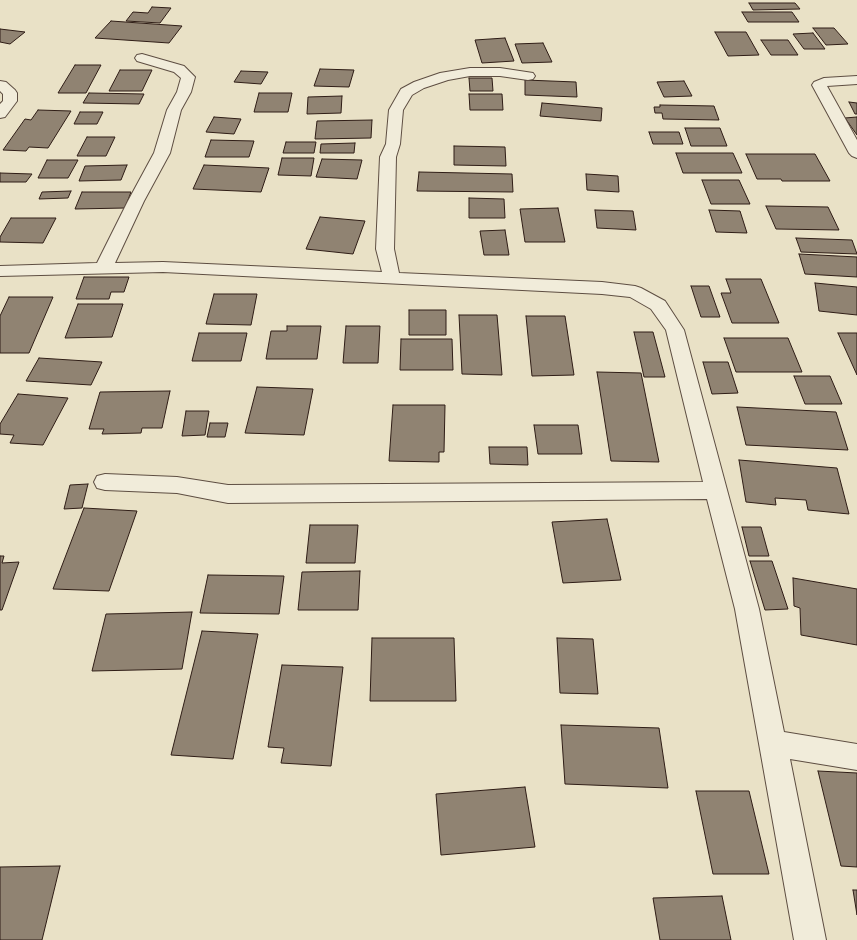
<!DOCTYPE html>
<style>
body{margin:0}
canvas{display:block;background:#e9e1c6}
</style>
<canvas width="857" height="940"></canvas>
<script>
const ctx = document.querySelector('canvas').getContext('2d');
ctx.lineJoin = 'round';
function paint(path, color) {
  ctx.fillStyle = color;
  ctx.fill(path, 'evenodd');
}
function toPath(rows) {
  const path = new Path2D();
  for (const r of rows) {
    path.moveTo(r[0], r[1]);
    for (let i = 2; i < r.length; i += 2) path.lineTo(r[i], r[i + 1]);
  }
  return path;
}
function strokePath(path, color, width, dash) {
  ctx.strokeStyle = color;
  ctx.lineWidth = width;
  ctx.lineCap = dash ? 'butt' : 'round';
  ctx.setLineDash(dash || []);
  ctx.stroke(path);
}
const building = toPath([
 [749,3,795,3,800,9,753,10,749,3],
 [152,7,171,8,160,23,126,21,133,12,148,13,152,7],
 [742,12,792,12,799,22,748,22,742,12],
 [111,21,182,26,169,43,95,38,111,21],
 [813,28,834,28,848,44,826,45,813,28],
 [0,29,25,32,10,44,0,42,0,29],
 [715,32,746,32,759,55,728,56,715,32],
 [813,33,825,49,804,49,793,34,813,33],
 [505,38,514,61,482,63,475,40,505,38],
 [761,40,788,40,798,55,771,55,761,40],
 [543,43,552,62,522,63,515,44,543,43],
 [75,65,101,65,86,93,58,93,75,65],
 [320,69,354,70,349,87,314,86,320,69],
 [120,70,152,70,142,91,109,91,120,70],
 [241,71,268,72,261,84,234,82,241,71],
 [469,78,492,78,493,91,470,91,469,78],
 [525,80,576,82,577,97,525,95,525,80],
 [684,81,692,96,664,97,657,82,684,81],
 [89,93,144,94,139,104,83,103,89,93],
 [259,93,292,93,288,112,254,112,259,93],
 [469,94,502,94,503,110,470,110,469,94],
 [342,96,341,113,307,114,308,97,342,96],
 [849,102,857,103,857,114,855,114,849,102],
 [542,103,602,108,601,121,540,116,542,103],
 [660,105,714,106,719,120,663,119,662,113,655,113,654,107,660,107,660,105],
 [38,110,71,111,48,148,29,147,26,151,3,150,25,119,31,120,38,110],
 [80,112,103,112,97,124,74,124,80,112],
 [214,117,241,119,234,134,206,132,214,117],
 [857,117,857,135,845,118,857,117],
 [372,120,371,138,315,139,317,121,372,120],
 [685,128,720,128,727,146,691,146,685,128],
 [649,132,679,132,683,144,653,144,649,132],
 [87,137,115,137,106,156,77,156,87,137],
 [211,140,254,141,249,157,205,157,211,140],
 [286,142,316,142,314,153,283,153,286,142],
 [355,143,354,153,320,153,321,144,355,143],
 [454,146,505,147,506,166,454,165,454,146],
 [676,153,733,153,742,173,683,173,676,153],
 [746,154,815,154,830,181,782,181,781,179,757,179,746,154],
 [282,158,314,158,311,176,278,175,282,158],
 [322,159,362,160,357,179,316,177,322,159],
 [47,160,78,160,68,178,38,178,47,160],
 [127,165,121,180,79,181,85,166,127,165],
 [204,165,269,168,261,192,193,189,204,165],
 [419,172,512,174,513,192,417,191,419,172],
 [0,173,32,174,26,182,0,182,0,173],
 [586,174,618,176,619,192,587,190,586,174],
 [702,180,739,180,750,204,711,204,702,180],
 [71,191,68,198,39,199,42,192,71,191],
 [82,192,131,192,125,208,75,209,82,192],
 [469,198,504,199,505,218,469,218,469,198],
 [766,206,828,207,839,230,776,229,766,206],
 [558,208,565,242,525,242,520,209,558,208],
 [595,210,633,211,636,230,597,228,595,210],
 [709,210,740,211,747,233,716,232,709,210],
 [320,217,365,221,353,254,306,249,320,217],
 [11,218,56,218,43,243,0,242,0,237,11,218],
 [505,230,509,255,484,255,480,231,505,230],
 [796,238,852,240,857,254,801,252,796,238],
 [799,254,857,257,857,277,805,274,799,254],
 [84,277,129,277,124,292,111,292,109,299,76,299,84,277],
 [726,279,761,279,779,323,732,323,721,293,731,293,726,279],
 [815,283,857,287,857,315,819,311,815,283],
 [691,286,709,286,720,317,701,317,691,286],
 [214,294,257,294,251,325,206,324,214,294],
 [9,297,53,297,29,353,0,353,0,316,9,297],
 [78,304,123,304,112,337,65,338,78,304],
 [409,310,446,310,446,335,409,335,409,310],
 [459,315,497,315,502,375,462,374,459,315],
 [526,316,565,316,574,375,532,376,526,316],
 [287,326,321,326,317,359,266,359,271,331,287,331,287,326],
 [346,326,380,326,378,363,343,363,346,326],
 [634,332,653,332,665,377,644,377,634,332],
 [199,333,247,333,241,361,192,361,199,333],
 [838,333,857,333,857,375,838,333],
 [724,338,788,338,802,372,736,372,724,338],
 [401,339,452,339,453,370,400,370,401,339],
 [39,358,102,362,91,385,26,381,39,358],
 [703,362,728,362,738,393,712,394,703,362],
 [597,372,641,373,659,462,611,461,597,372],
 [794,376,830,376,842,404,805,404,794,376],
 [257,387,313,389,304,435,245,433,257,387],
 [170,391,162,428,142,428,141,433,102,434,104,429,89,429,100,392,170,391],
 [18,394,68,398,43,445,10,443,14,435,0,434,0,424,18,394],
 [393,405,445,405,444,452,439,452,439,462,389,461,393,405],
 [737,407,836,412,848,450,746,445,737,407],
 [186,411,209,411,205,435,182,436,186,411],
 [210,423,228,423,225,437,207,437,210,423],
 [534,425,578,425,582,454,538,454,534,425],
 [489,447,527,447,528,465,490,464,489,447],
 [739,460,837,468,849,514,808,510,806,500,775,498,776,505,746,502,739,460],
 [88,484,82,508,64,509,70,485,88,484],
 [84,508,137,511,109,591,53,589,84,508],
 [607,519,621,580,563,583,552,522,607,519],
 [310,525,358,525,355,563,306,563,310,525],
 [742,527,761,527,769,556,749,556,742,527],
 [0,556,4,556,2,563,19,562,2,610,0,610,0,556],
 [750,561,772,561,788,609,765,610,750,561],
 [360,571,358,610,298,610,302,572,360,571],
 [208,575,284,576,279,614,200,613,208,575],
 [793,578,857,589,857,645,801,635,800,608,794,606,793,578],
 [192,612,182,669,92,671,106,614,192,612],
 [202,631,258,634,233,759,171,755,202,631],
 [372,638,454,638,456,701,370,701,372,638],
 [557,638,593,639,598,694,560,693,557,638],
 [282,665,343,667,331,766,281,763,284,748,268,747,282,665],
 [561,725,659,728,668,788,565,784,561,725],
 [818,771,857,773,857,867,841,866,818,771],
 [525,787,535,847,441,855,436,794,525,787],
 [696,791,749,791,769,874,713,874,696,791],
 [60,866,42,940,0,940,0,867,60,866],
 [853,890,857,890,857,915,853,890],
 [722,896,731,940,660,940,653,898,722,896]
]);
paint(building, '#908372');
strokePath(building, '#2f1d16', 1);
const street = toPath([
 [142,54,184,66,195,77,191,92,181,110,170,153,144,201,115,263,163,262,382,272,376,249,380,157,386,144,389,110,401,89,414,82,440,73,470,68,500,68,533,73,535,76,533,79,528,80,500,76,470,76,448,80,424,88,412,95,403,110,400,144,396,157,394,249,399,273,602,282,635,286,641,288,665,301,684,330,759,609,784,732,857,744,857,770,790,759,826,940,794,940,735,609,707,499,228,503,177,493,105,490,97,488,94,482,97,476,105,474,177,477,228,485,703,482,666,330,651,309,630,297,602,294,163,272,0,276,0,266,97,263,128,201,154,153,167,110,177,92,181,78,174,72,137,61,135,58,137,55,142,54],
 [857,76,857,84,827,86,857,140,857,158,852,156,849,153,812,85,814,82,824,78,857,76],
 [0,81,6,82,15,90,17,93,17,101,5,117,0,118,0,104,3,101,3,94,0,91,0,81]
]);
strokePath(street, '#5e4e42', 2);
paint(street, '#f1ecda');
</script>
